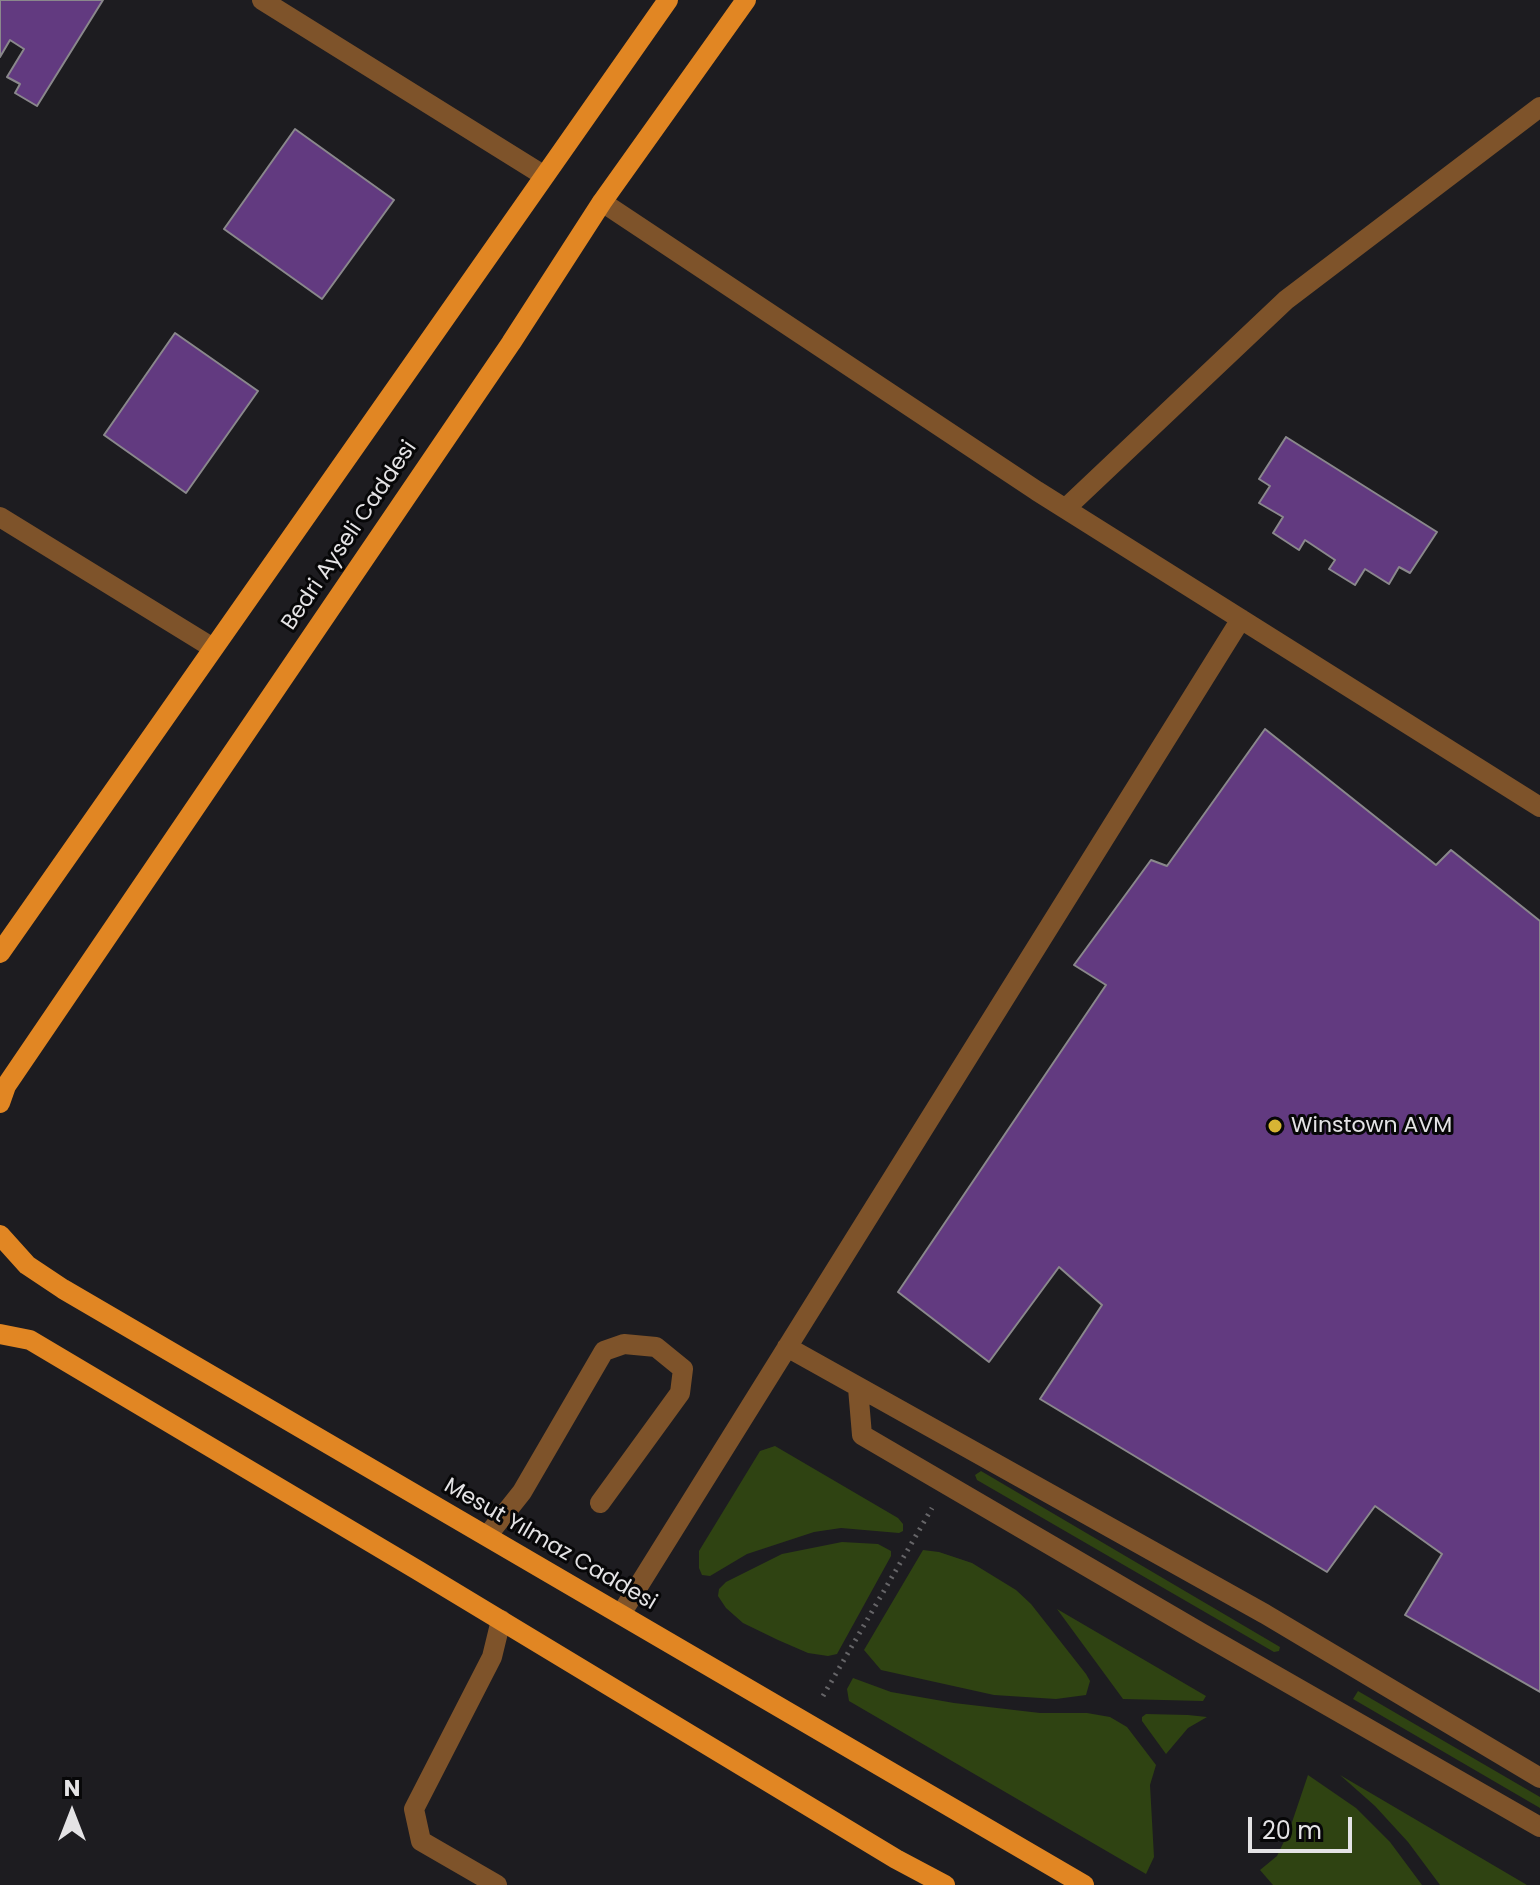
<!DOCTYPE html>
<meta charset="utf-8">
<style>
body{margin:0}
#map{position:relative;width:1540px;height:1885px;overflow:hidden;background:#1d1c20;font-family:Poppins,sans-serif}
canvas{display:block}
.north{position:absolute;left:32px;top:1773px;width:80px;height:80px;-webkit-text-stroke:6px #070708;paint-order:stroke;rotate:0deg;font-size:22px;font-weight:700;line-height:32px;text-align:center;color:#e4e3e5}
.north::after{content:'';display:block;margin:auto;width:28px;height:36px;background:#e4e3e5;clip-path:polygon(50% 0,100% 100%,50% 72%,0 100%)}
.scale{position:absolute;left:1248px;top:1817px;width:104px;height:36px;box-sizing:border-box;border:4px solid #e4e3e5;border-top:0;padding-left:10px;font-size:24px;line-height:28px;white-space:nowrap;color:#e4e3e5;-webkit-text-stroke:6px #070708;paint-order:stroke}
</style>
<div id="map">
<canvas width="1540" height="1885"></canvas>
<div class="north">N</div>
<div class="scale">20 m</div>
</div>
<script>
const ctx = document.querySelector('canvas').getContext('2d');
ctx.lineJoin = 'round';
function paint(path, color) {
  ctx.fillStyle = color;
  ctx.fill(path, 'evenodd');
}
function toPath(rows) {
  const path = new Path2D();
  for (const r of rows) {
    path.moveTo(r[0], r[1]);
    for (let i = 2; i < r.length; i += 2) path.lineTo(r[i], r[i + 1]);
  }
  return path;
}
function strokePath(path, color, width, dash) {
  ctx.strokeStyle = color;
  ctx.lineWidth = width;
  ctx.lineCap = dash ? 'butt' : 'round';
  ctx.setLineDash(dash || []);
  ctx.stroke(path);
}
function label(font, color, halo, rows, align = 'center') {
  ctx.font = font + ' Poppins,sans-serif';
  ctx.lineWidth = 6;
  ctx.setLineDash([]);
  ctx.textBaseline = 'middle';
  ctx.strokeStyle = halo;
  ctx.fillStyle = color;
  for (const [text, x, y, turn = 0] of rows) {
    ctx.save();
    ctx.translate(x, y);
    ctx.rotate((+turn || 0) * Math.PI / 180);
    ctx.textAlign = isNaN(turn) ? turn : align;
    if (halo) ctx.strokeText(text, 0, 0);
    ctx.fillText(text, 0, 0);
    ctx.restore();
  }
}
paint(toPath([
 [775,1446,898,1518,903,1524,903,1531,899,1533,841,1528,814,1532,747,1554,710,1576,702,1575,699,1568,699,1551,760,1451],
 [981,1471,1280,1647,1279,1651,1274,1652,977,1480,975,1475],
 [842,1542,878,1544,891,1551,891,1556,837,1654,828,1656,808,1653,778,1640,743,1623,726,1608,718,1596,719,1589,726,1582,782,1554],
 [923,1550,939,1552,972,1563,1016,1590,1031,1604,1086,1674,1090,1681,1086,1695,1056,1699,994,1695,881,1670,864,1650],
 [1057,1609,1206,1696,1203,1701,1123,1699],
 [853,1678,891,1692,954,1703,1040,1713,1087,1713,1110,1717,1127,1727,1156,1765,1150,1785,1154,1857,1146,1874,849,1701,847,1689],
 [1358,1691,1540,1797,1540,1808,1353,1699],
 [1146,1714,1188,1715,1207,1717,1188,1728,1166,1754,1142,1721,1142,1717],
 [1308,1775,1356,1808,1390,1842,1422,1885,1273,1885,1260,1870,1277,1856,1289,1831],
 [1340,1775,1527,1885,1440,1885,1408,1842,1375,1806]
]), '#2f4312');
const building = toPath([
 [0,0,103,0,37,106,15,93,20,84,7,77,24,49,10,40,0,57,0,0],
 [295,129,394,200,322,299,224,229,295,129],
 [175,333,258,391,186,493,104,435,175,333],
 [1286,437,1437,532,1410,573,1399,567,1389,584,1365,569,1355,585,1329,569,1335,560,1305,540,1299,550,1273,533,1283,517,1259,503,1270,486,1259,479,1286,437],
 [1265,729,1436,865,1451,850,1540,921,1540,1692,1405,1615,1442,1554,1375,1506,1327,1572,1040,1399,1102,1305,1059,1267,989,1362,898,1292,1106,985,1074,965,1151,860,1167,866,1265,729]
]);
paint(building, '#623a80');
strokePath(building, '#8a888c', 2);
strokePath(toPath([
 [823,1696,932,1508]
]), '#666568', 5, [2, 6]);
strokePath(toPath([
 [262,0,543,175],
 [602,202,1037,491,1540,807],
 [1066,508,1286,300,1540,107],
 [0,517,213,648],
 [787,1347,1265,1614,1540,1778],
 [858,1388,862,1435,1201,1633,1540,1827],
 [487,1536,522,1492,604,1351,624,1344,656,1347,683,1369,680,1393,600,1503],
 [621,1614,1241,619],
 [497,1885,421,1841,414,1809,492,1657,501,1620]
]), '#7e532a', 20);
strokePath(toPath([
 [0,953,668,0],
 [0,1103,6,1086,511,343,602,202,746,0],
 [0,1235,27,1265,63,1289,1084,1885],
 [0,1334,30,1340,419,1571,896,1859,945,1885]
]), '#e18623', 20);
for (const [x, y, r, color] of [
 [1275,1126,8,"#d7b434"]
]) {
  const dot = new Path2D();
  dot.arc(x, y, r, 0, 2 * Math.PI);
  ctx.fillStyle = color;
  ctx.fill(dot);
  strokePath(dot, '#070708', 3);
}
label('22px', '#e4e3e5', '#070708', [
 ["Bedri Ayseli Caddesi",350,536,-56],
 ["Mesut Yılmaz Caddesi",550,1545,30]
]);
label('22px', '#e4e3e5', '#070708', [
 ["Winstown AVM",1291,1126]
], 'left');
</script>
